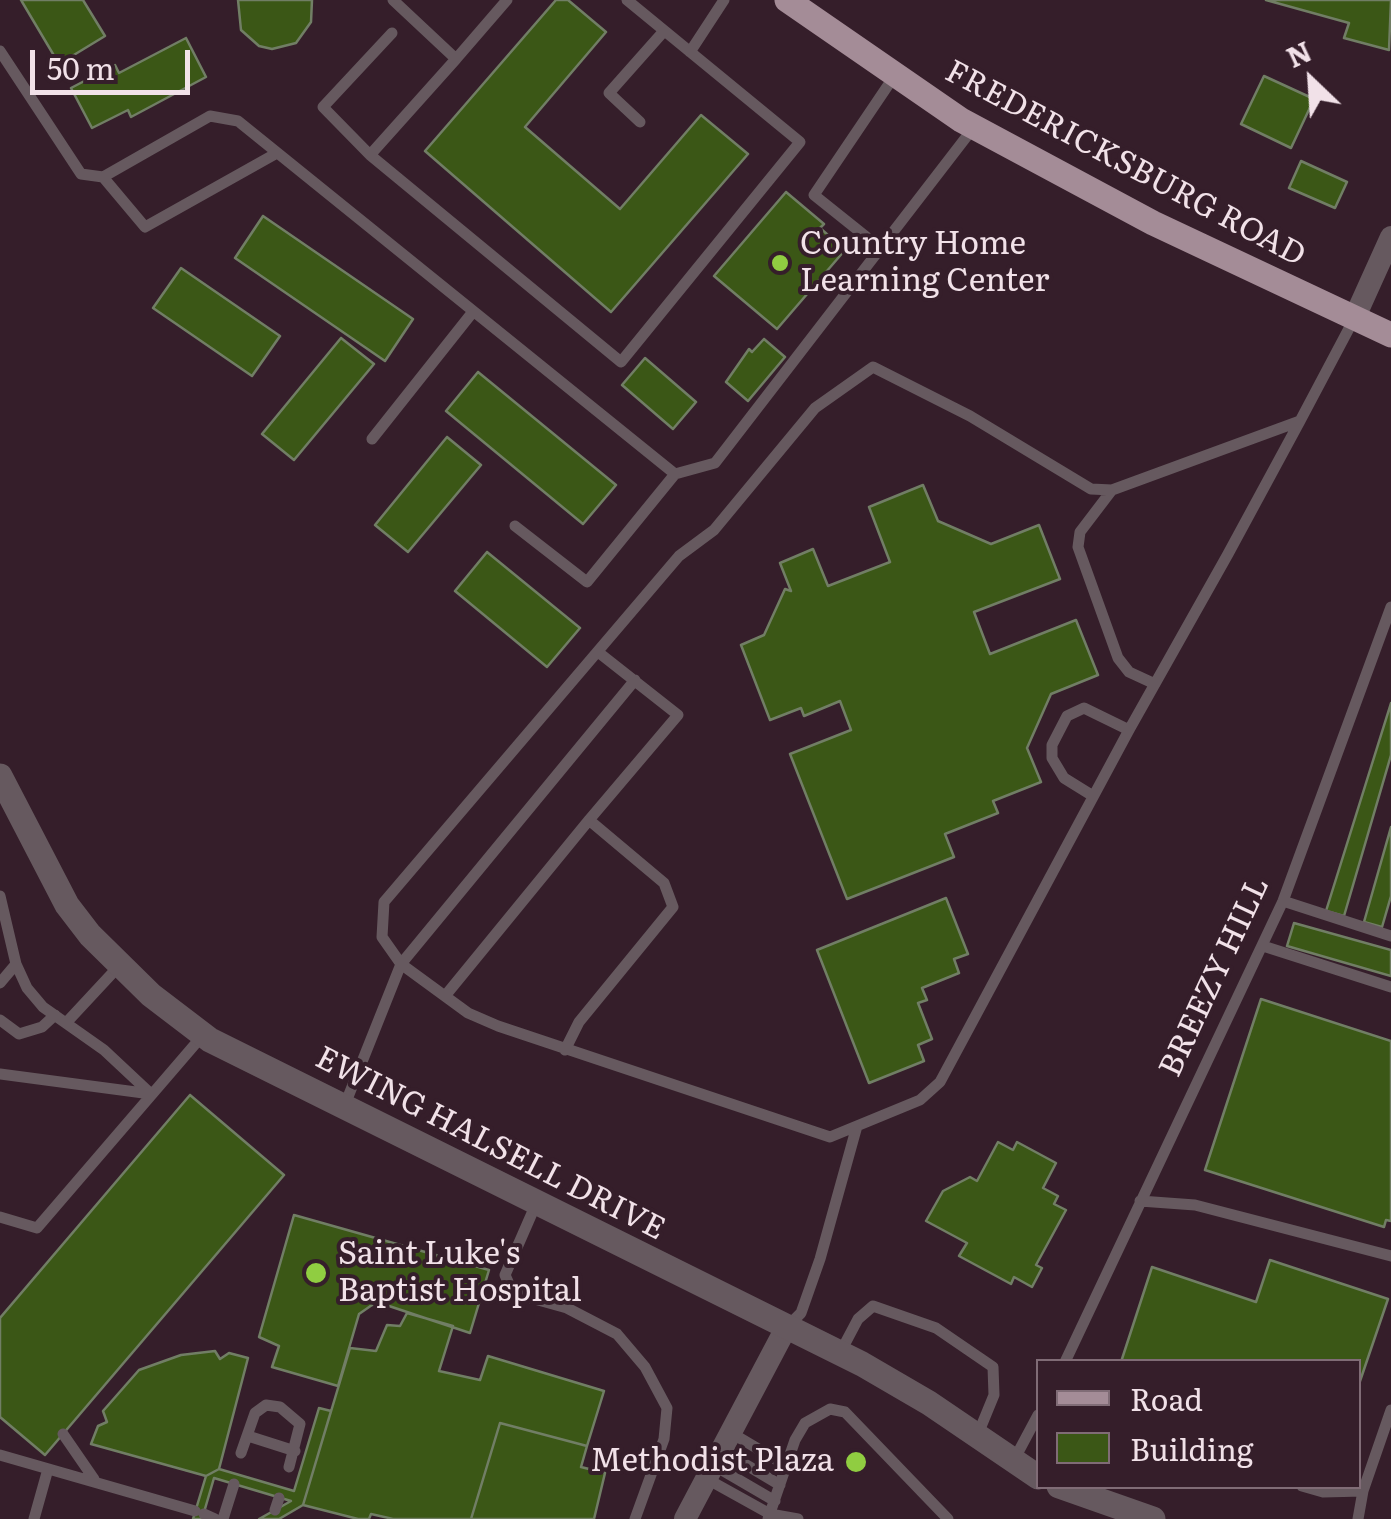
<!DOCTYPE html>
<style>
body{margin:0}
#map{position:relative;width:1391px;height:1519px;overflow:hidden;background:#351e2a;font-family:Literata,serif}
canvas{display:block}
.legend{position:absolute;left:1036px;top:1359px;width:325px;height:130px;box-sizing:border-box;background:#351e2a;border:2px solid #806c76;margin:0;padding:12px 18px;list-style:none;font-size:30px;color:#f1e1e8}
.legend li{display:flex;align-items:center;gap:20px;height:50px}
.legend b{width:50px;border:2px solid #806c76}
.north{position:absolute;left:1261px;top:30px;width:100px;height:100px;-webkit-text-stroke:8px #351e2a;paint-order:stroke;rotate:335deg;font-size:28px;font-weight:700;line-height:40px;text-align:center;color:#f1e1e8}
.north::after{content:'';display:block;margin:auto;width:35px;height:45px;background:#f1e1e8;clip-path:polygon(50% 0,100% 100%,50% 72%,0 100%)}
.scale{position:absolute;left:30px;top:50px;width:160px;height:45px;box-sizing:border-box;border:5px solid #f1e1e8;border-top:0;padding-left:12px;font-size:30px;line-height:35px;white-space:nowrap;color:#f1e1e8;-webkit-text-stroke:8px #351e2a;paint-order:stroke}
</style>
<div id="map">
<canvas width="1391" height="1519"></canvas>
<ul class="legend">
<li><b style="height:12px;background:#a48c97"></b>Road</li>
<li><b style="height:28px;background:#3b5716"></b>Building</li>
</ul>
<div class="north">N</div>
<div class="scale">50 m</div>
</div>
<script>
const ctx = document.querySelector('canvas').getContext('2d');
ctx.lineJoin = 'round';
function paint(path, color) {
  ctx.fillStyle = color;
  ctx.fill(path, 'evenodd');
}
function toPath(rows) {
  const path = new Path2D();
  for (const r of rows) {
    path.moveTo(r[0], r[1]);
    for (let i = 2; i < r.length; i += 2) path.lineTo(r[i], r[i + 1]);
  }
  return path;
}
function strokePath(path, color, width, dash) {
  ctx.strokeStyle = color;
  ctx.lineWidth = width;
  ctx.lineCap = dash ? 'butt' : 'round';
  ctx.setLineDash(dash || []);
  ctx.stroke(path);
}
function label(font, color, halo, rows, align = 'center') {
  ctx.font = font + ' Literata,serif';
  ctx.lineWidth = 8;
  ctx.setLineDash([]);
  ctx.textBaseline = 'middle';
  ctx.strokeStyle = halo;
  ctx.fillStyle = color;
  for (const [text, x, y, turn = 0] of rows) {
    ctx.save();
    ctx.translate(x, y);
    ctx.rotate((+turn || 0) * Math.PI / 180);
    ctx.textAlign = isNaN(turn) ? turn : align;
    if (halo) ctx.strokeText(text, 0, 0);
    ctx.fillText(text, 0, 0);
    ctx.restore();
  }
}
const building = toPath([
 [21,0,83,0,105,36,59,64,21,0],
 [238,0,312,0,311,22,296,43,272,49,259,46,241,30,238,0],
 [556,0,568,0,606,32,525,127,620,209,701,115,748,154,611,312,425,151,556,0],
 [1266,0,1391,0,1389,50,1344,38,1349,23,1266,0],
 [186,38,206,77,131,117,128,110,92,128,71,88,115,65,119,73,186,38],
 [1264,76,1314,99,1291,148,1241,124,1264,76],
 [1301,161,1347,182,1335,208,1289,188,1301,161],
 [786,192,824,224,820,228,845,250,777,329,714,276,786,192],
 [263,216,413,319,385,361,235,258,263,216],
 [181,268,280,336,252,376,153,308,181,268],
 [341,338,374,364,294,460,262,434,341,338],
 [764,339,785,357,748,401,726,382,749,349,752,352,764,339],
 [645,358,696,402,673,429,622,385,645,358],
 [478,372,616,485,583,524,446,411,478,372],
 [447,437,481,465,408,552,375,525,447,437],
 [923,485,938,521,991,544,1039,525,1060,579,974,612,990,654,1076,620,1098,675,1051,694,1027,748,1041,782,993,801,998,813,945,834,954,857,847,899,790,754,851,730,840,701,804,716,801,708,770,720,741,645,764,635,785,589,791,591,780,563,813,549,828,586,890,562,869,507,923,485],
 [487,552,580,628,547,667,455,591,487,552],
 [1391,703,1391,755,1344,916,1326,911,1391,703],
 [1391,827,1391,896,1382,927,1364,922,1391,827],
 [946,898,968,954,954,959,959,973,922,988,927,1000,918,1003,932,1039,918,1045,924,1061,869,1083,817,950,946,898],
 [1294,923,1391,950,1391,976,1287,946,1294,923],
 [1261,999,1391,1041,1391,1221,1386,1220,1384,1227,1205,1170,1261,999],
 [190,1095,284,1175,45,1455,0,1417,0,1318,190,1095],
 [998,1142,1013,1150,1017,1142,1056,1163,1043,1188,1058,1196,1054,1204,1066,1210,1036,1265,1042,1268,1032,1287,1014,1277,1011,1284,959,1256,967,1243,926,1221,943,1191,970,1177,977,1181,998,1142],
 [294,1215,489,1270,470,1333,386,1305,372,1305,359,1314,338,1386,272,1367,279,1346,259,1337,294,1215],
 [1270,1260,1388,1299,1358,1387,1358,1362,1121,1362,1152,1267,1256,1302,1270,1260],
 [407,1313,453,1326,439,1371,480,1380,488,1356,604,1391,587,1446,500,1423,471,1519,393,1519,371,1514,369,1519,358,1519,303,1505,350,1348,376,1351,387,1325,400,1326,407,1313],
 [215,1351,220,1359,229,1353,248,1358,219,1469,206,1476,91,1444,98,1426,107,1422,103,1411,139,1370,181,1355,215,1351],
 [319,1408,331,1411,303,1505,279,1519,259,1519,291,1501,214,1478,202,1519,193,1519,206,1476,219,1469,294,1491,319,1408],
 [500,1423,587,1446,581,1467,605,1473,594,1519,471,1519,500,1423]
]);
paint(building, '#3b5716');
strokePath(building, '#717e65', 2.5);
strokePath(toPath([
 [393,0,456,59,507,0],
 [0,51,81,174,103,177,210,116,238,121,675,474,715,463,974,127],
 [690,52,724,0],
 [456,59,370,155,621,362,800,142,627,0],
 [640,122,609,93,664,31],
 [370,155,323,107,392,33],
 [103,177,145,227,277,153],
 [879,247,814,195,895,75],
 [1300,421,1112,490,1091,489,970,416,873,367,815,408,714,530,679,556,384,902,382,937,401,964,468,1013,498,1026,830,1137,920,1100,940,1082,1129,730,1228,554,1300,421,1354,319],
 [372,439,472,313],
 [1112,490,1080,532,1078,547,1118,658,1129,672,1155,684],
 [515,526,587,582,675,474],
 [1093,796,1064,778,1052,758,1052,745,1067,716,1084,708,1129,730],
 [589,820,678,715,598,652],
 [0,896,16,964,27,988,43,1007,104,1050,151,1094],
 [1283,901,1391,936],
 [1263,946,1391,987],
 [0,983,16,964],
 [445,996,589,820,664,883,673,907,579,1022,565,1050],
 [0,1020,19,1034,42,1027,55,1015],
 [66,1023,119,966],
 [0,1074,151,1094],
 [344,1107,401,964,635,680],
 [1140,1201,1195,1205,1391,1256],
 [536,1204,505,1275,513,1293,567,1308,617,1334,645,1367,667,1408,664,1439,635,1519],
 [0,1217,37,1228,203,1035],
 [789,1325,801,1313,820,1259,857,1126],
 [840,1353,858,1319,873,1306,936,1328,993,1367,994,1395,978,1434],
 [1065,1362,1283,901,1391,607],
 [63,1434,94,1479],
 [733,1434,787,1466],
 [248,1436,295,1451],
 [723,1451,780,1485],
 [241,1453,255,1413,266,1405,280,1407,300,1424,289,1467],
 [0,1455,195,1511],
 [1014,1460,1038,1415],
 [715,1466,775,1501],
 [707,1479,770,1514,798,1519],
 [1302,1486,1323,1492,1363,1491,1358,1519],
 [1363,1491,1391,1410],
 [275,1510,279,1498],
 [204,1514,215,1519],
 [34,1519,48,1469],
 [223,1519,234,1484],
 [768,1519,795,1440,805,1423,830,1409,845,1412,948,1519]
]), '#66595f', 11);
strokePath(toPath([
 [1354,319,1391,237],
 [685,1519,786,1328]
]), '#66595f', 22);
strokePath(toPath([
 [0,776,67,905,90,935,151,995,210,1040,862,1364,929,1403,1038,1477],
 [1059,1486,1153,1519]
]), '#66595f', 25);
strokePath(toPath([
 [787,0,961,120,1153,223,1391,335]
]), '#a48c97', 25);
for (const [x, y, r, color] of [
 [780,263,10,"#90cd41"],
 [316,1273,12,"#90cd41"],
 [856,1462,12,"#90cd41"]
]) {
  const dot = new Path2D();
  dot.arc(x, y, r, 0, 2 * Math.PI);
  ctx.fillStyle = color;
  ctx.fill(dot);
  strokePath(dot, '#351e2a', 4);
}
label('32px', '#f1e1e8', '#351e2a', [
 ["FREDERICKSBURG ROAD",1125,164,28],
 ["BREEZY HILL",1215,977,-65],
 ["EWING HALSELL DRIVE",490,1144,27]
]);
label('32px', '#f1e1e8', '#351e2a', [
 ["Country Home",800,245],
 ["Learning Center",800,282],
 ["Saint Luke's",338,1255],
 ["Baptist Hospital",338,1292],
 ["Methodist Plaza",834,1462,"right"]
], 'left');
</script>
